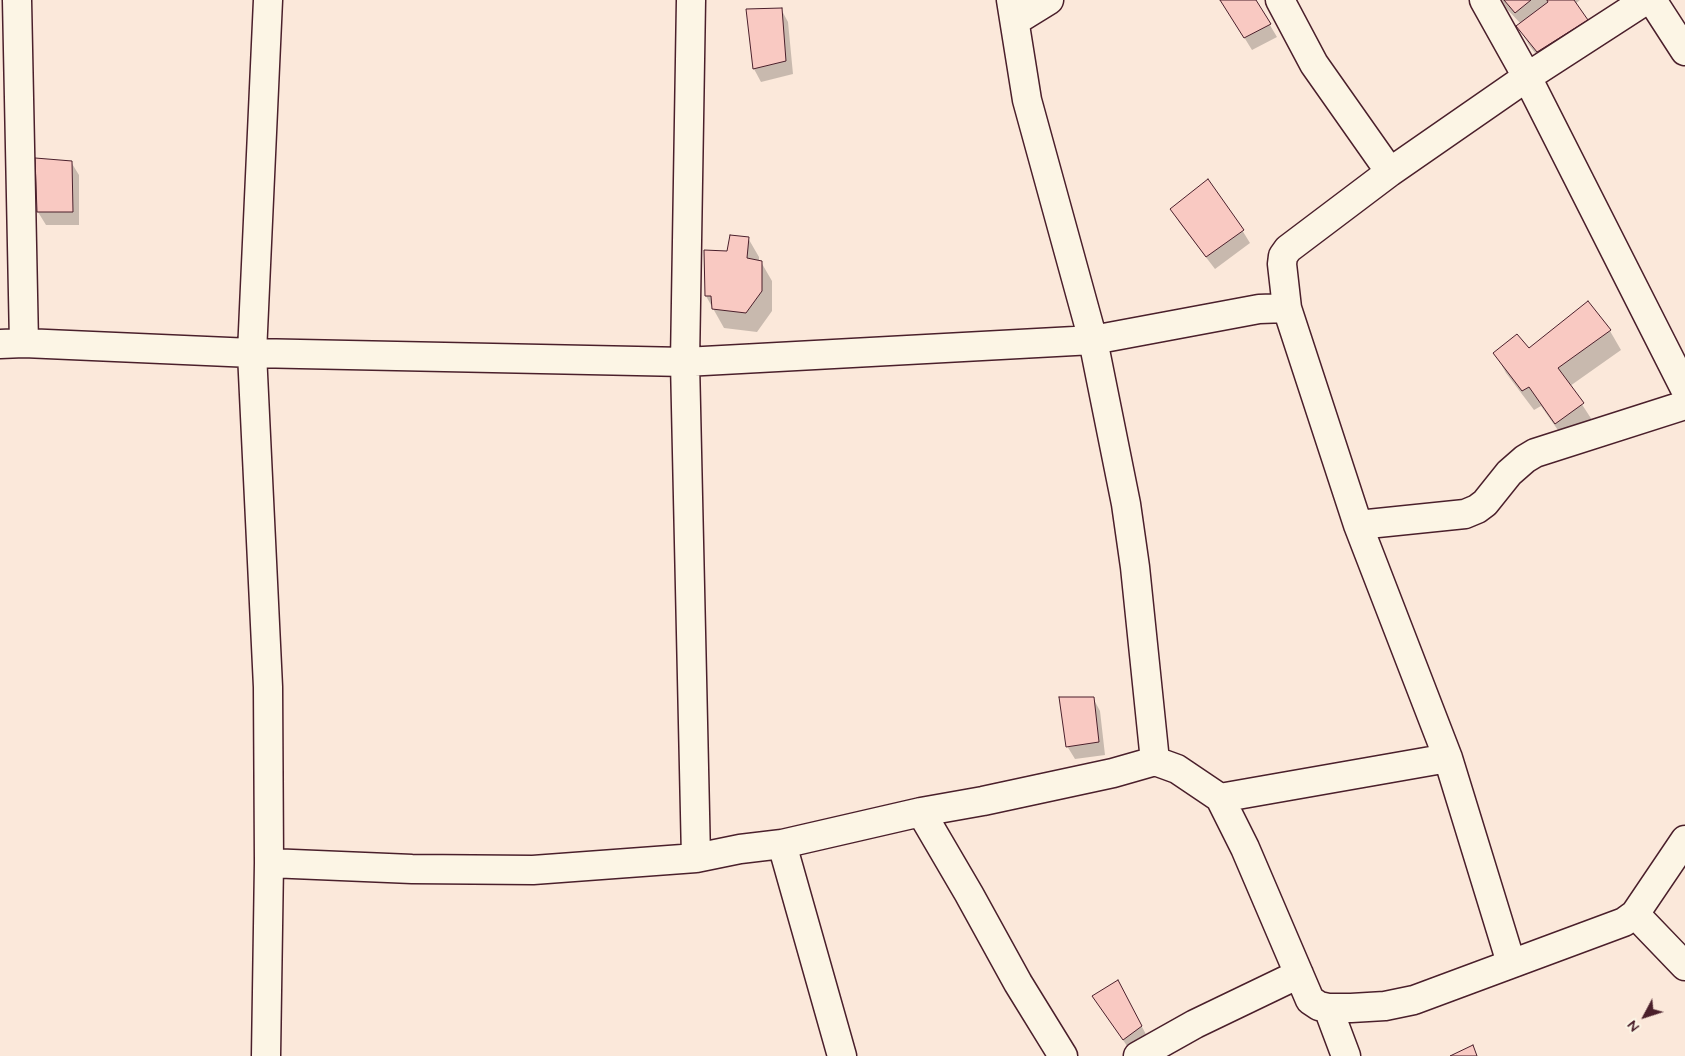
<!DOCTYPE html>
<style>
body{margin:0}
#map{position:relative;width:1685px;height:1056px;overflow:hidden;background:#fbe8da;font-family:"Architects Daughter",sans-serif}
canvas{display:block}
.north{position:absolute;left:1620px;top:991px;width:50px;height:50px;-webkit-text-stroke:4px #fcf5e5;paint-order:stroke;rotate:230deg;font-size:14px;font-weight:700;line-height:20px;text-align:center;color:#4a1f2b}
.north::after{content:'';display:block;margin:auto;width:18px;height:22px;background:#4a1f2b;clip-path:polygon(50% 0,100% 100%,50% 72%,0 100%)}
</style>
<div id="map">
<canvas width="1685" height="1056"></canvas>
<div class="north">N</div>
</div>
<script>
const ctx = document.querySelector('canvas').getContext('2d');
ctx.lineJoin = 'round';
function paint(path, color) {
  ctx.fillStyle = color;
  ctx.fill(path, 'evenodd');
}
function toPath(rows) {
  const path = new Path2D();
  for (const r of rows) {
    path.moveTo(r[0], r[1]);
    for (let i = 2; i < r.length; i += 2) path.lineTo(r[i], r[i + 1]);
  }
  return path;
}
function strokePath(path, color, width, dash) {
  ctx.strokeStyle = color;
  ctx.lineWidth = width;
  ctx.lineCap = dash ? 'butt' : 'round';
  ctx.setLineDash(dash || []);
  ctx.stroke(path);
}
paint(toPath([
 [1221,0,1255,0,1277,37,1252,50],
 [1502,0,1580,0,1575,4,1598,40,1549,71,1529,45,1518,26,1521,24,1507,9],
 [781,9,788,22,793,74,761,82,754,69],
 [71,162,79,175,79,225,46,225,38,212],
 [1171,209,1242,230,1250,243,1215,269,1179,222],
 [748,238,759,257,759,261,761,262,772,281,772,311,757,332,724,328,706,296,728,252],
 [1588,303,1610,331,1621,350,1570,386,1594,423,1567,443,1541,406,1534,410,1506,373,1495,353,1529,350],
 [1093,698,1100,711,1105,755,1075,759,1067,746],
 [1125,995,1149,1040,1131,1052,1094,996]
]), '#0003');
const building = toPath([
 [1220,0,1256,0,1271,24,1244,38,1220,0],
 [1504,0,1531,0,1515,13,1504,0],
 [1547,0,1574,0,1588,20,1537,52,1516,26,1548,2,1547,0],
 [782,8,786,61,753,69,746,9,782,8],
 [35,158,72,161,73,212,37,212,35,158],
 [1208,179,1244,230,1206,257,1170,209,1208,179],
 [730,235,749,237,747,258,762,261,762,291,746,313,712,309,711,296,705,296,704,250,727,251,730,235],
 [1588,301,1611,330,1558,368,1584,403,1555,424,1529,387,1522,391,1493,353,1517,334,1529,348,1588,301],
 [1059,697,1094,697,1099,742,1066,747,1059,697],
 [1118,980,1142,1026,1123,1040,1092,996,1118,980],
 [1473,1045,1477,1056,1450,1056,1473,1045]
]);
paint(building, '#f9c9c2');
strokePath(building, '#4a1f2b', 1);
const minor = toPath([
 [17,0,24,343],
 [691,0,685,362,696,858],
 [1011,0,1027,100,1093,340,1126,504,1135,567,1155,761],
 [1280,0,1314,64,1390,172],
 [1484,0,1527,77,1685,389],
 [1652,0,1685,51],
 [1015,21,1049,0],
 [1287,308,1358,525,1448,758,1511,963],
 [0,344,24,343,252,353,685,362,1093,340,1259,309,1287,308,1282,264,1283,256,1288,249,1390,172,1527,77,1646,0],
 [1358,525,1465,514,1477,509,1485,503,1509,473,1525,459,1535,453,1685,405],
 [1220,798,1448,758],
 [921,812,969,894,1018,983,1063,1056],
 [782,844,842,1056],
 [269,863,412,869,533,870,696,858,740,849,782,844,921,812,983,801,1113,773,1155,761,1177,769,1220,798,1245,848,1310,1000,1319,1006,1328,1008,1351,1008,1385,1006,1414,1000,1624,922,1635,914,1685,840],
 [1635,914,1685,966],
 [1328,1008,1346,1056],
 [266,1056,269,863,268,687,252,353,268,0],
 [1138,1056,1195,1024,1299,974]
]);
strokePath(minor, '#4a1f2b', 31);
strokePath(minor, '#fcf5e5', 28);
</script>
